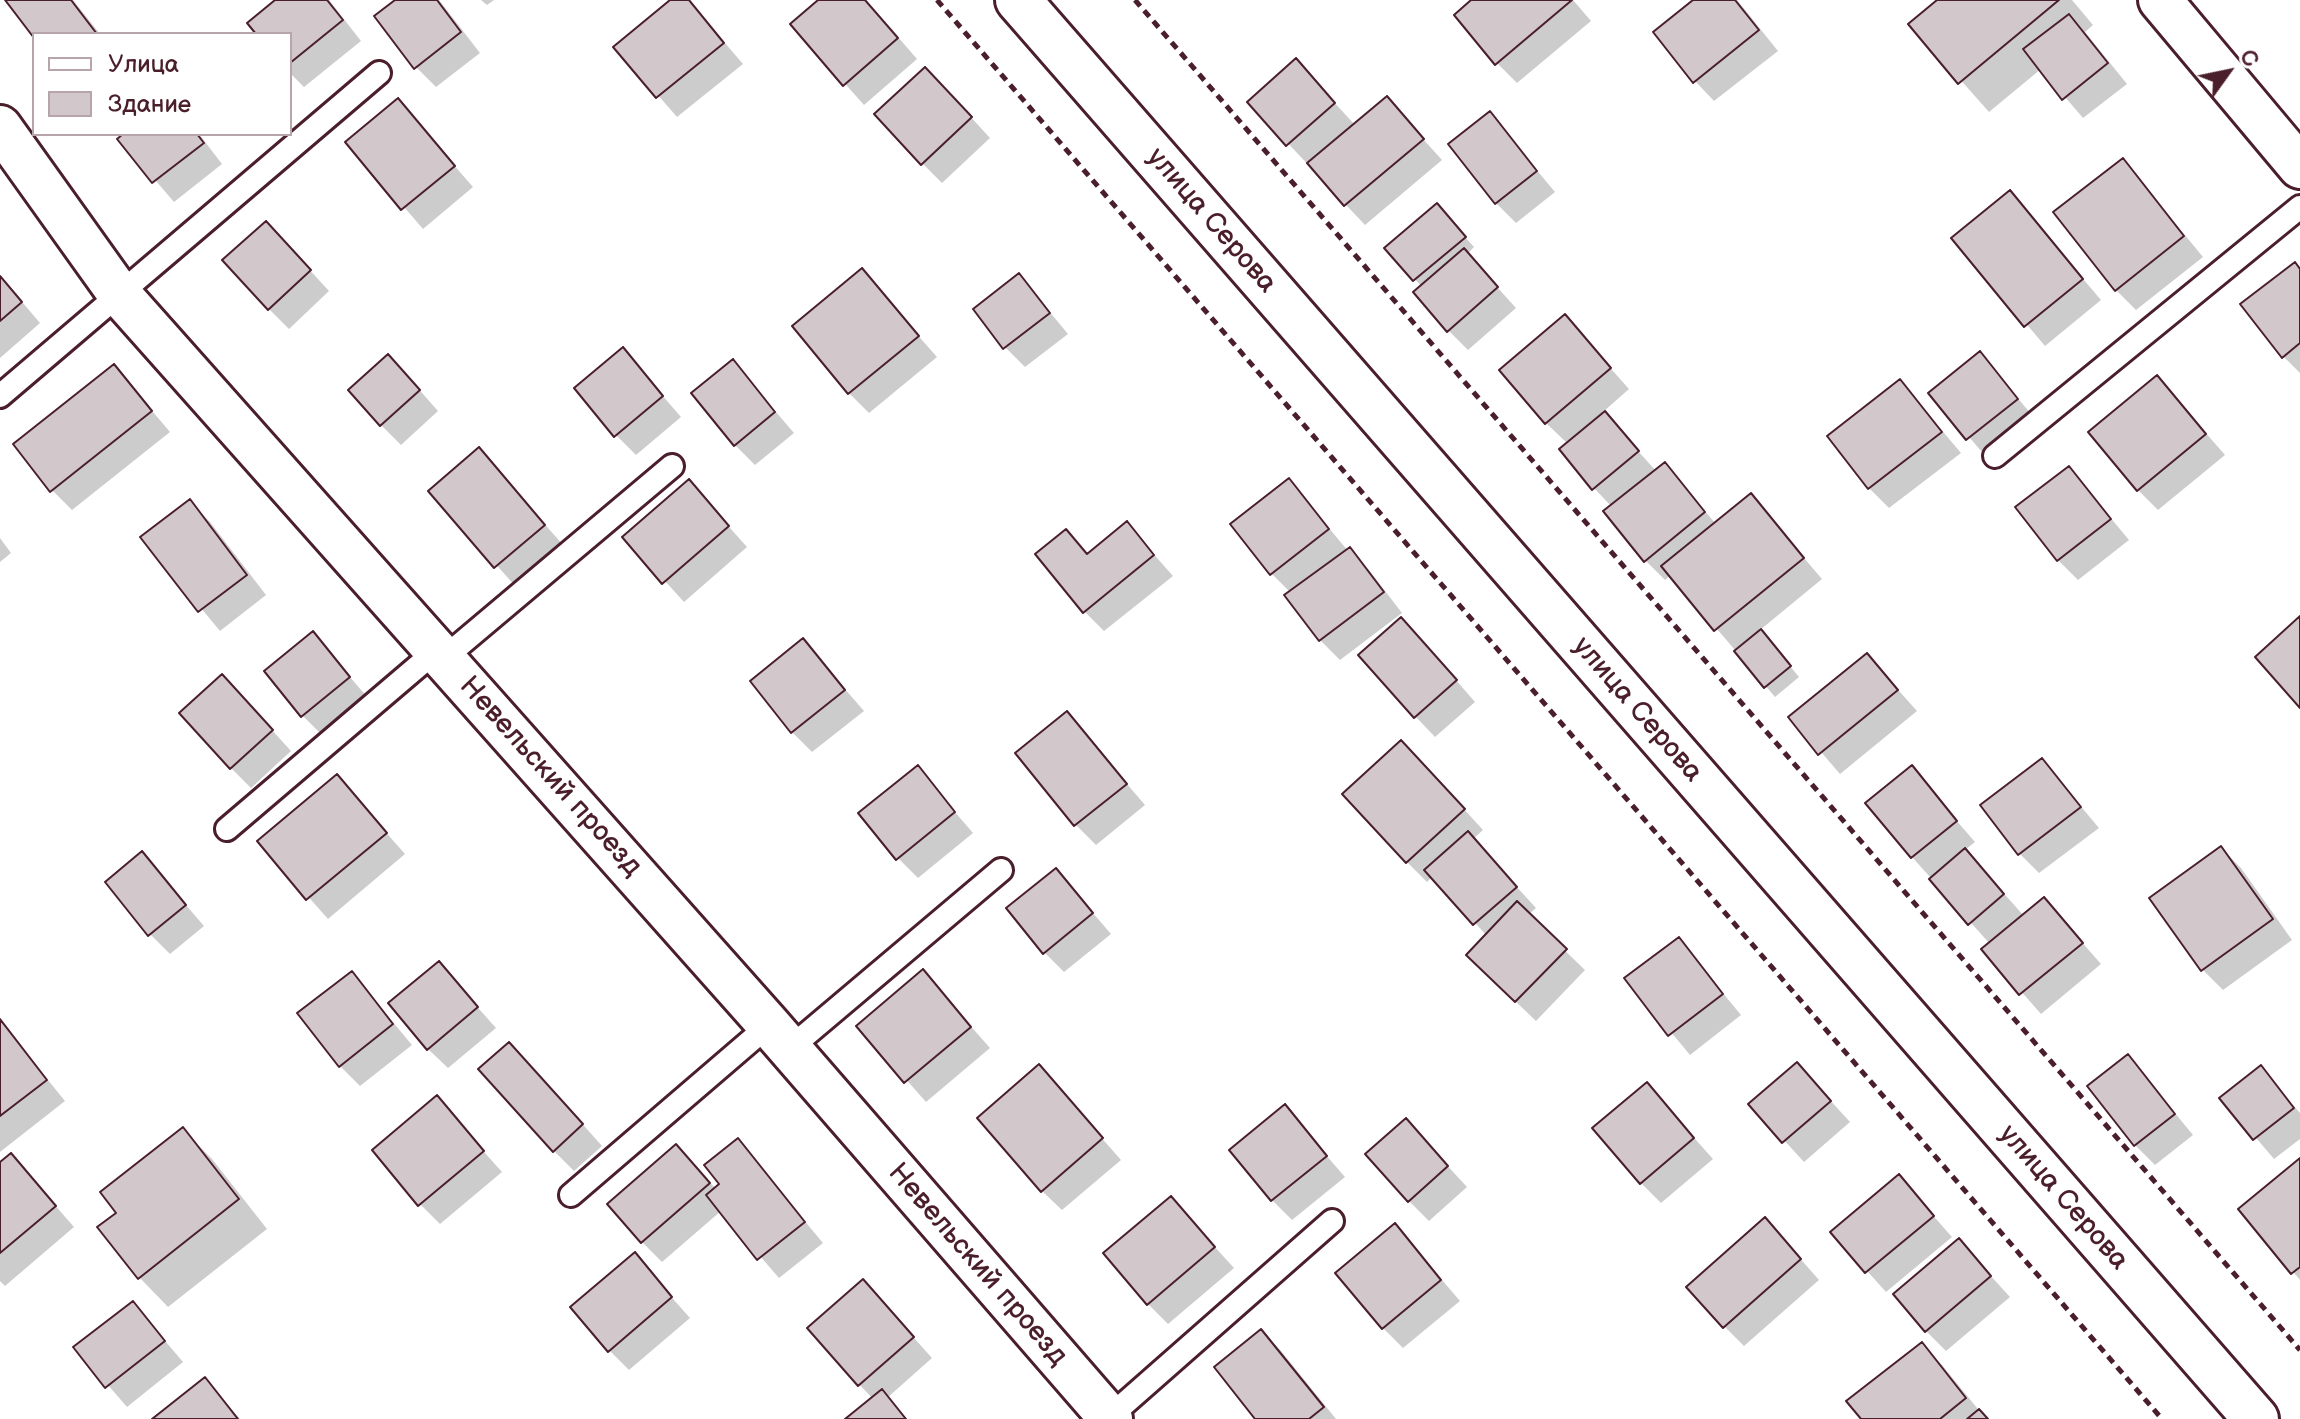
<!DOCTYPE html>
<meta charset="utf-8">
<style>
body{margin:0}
#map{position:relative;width:2300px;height:1419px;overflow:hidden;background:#fff;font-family:"Balsamiq Sans",sans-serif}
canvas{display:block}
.legend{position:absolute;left:32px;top:32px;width:260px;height:104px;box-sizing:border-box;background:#fff;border:2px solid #b7a5aa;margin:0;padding:10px 14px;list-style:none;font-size:24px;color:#4a1f2b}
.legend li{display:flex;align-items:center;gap:16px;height:40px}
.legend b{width:40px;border:2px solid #b7a5aa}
.north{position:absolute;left:2188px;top:32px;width:80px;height:80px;-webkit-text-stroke:6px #fff;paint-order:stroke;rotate:57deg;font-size:22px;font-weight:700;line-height:32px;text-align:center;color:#4a1f2b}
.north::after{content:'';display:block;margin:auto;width:28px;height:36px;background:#4a1f2b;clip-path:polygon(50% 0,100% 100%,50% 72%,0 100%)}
</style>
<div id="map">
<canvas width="2300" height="1419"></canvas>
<ul class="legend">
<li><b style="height:10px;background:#fff"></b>Улица</li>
<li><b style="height:22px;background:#d2c7cb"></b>Здание</li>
</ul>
<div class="north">С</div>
</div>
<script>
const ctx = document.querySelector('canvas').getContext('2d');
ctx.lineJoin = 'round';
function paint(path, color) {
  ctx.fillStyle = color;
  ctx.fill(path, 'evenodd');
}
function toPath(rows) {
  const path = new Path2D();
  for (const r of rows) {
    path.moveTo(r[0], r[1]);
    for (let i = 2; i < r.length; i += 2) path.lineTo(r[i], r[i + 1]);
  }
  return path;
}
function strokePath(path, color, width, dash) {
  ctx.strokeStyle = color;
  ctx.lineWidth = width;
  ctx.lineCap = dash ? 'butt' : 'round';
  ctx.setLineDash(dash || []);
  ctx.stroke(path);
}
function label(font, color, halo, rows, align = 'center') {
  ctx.font = font + ' "Balsamiq Sans",sans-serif';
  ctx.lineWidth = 6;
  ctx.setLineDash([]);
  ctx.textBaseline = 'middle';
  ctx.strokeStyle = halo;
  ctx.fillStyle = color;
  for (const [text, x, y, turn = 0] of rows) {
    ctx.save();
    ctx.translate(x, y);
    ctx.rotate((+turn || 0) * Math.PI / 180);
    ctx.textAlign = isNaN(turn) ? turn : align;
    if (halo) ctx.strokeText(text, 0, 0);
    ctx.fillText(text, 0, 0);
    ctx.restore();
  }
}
paint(toPath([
 [7,0,73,0,100,34,34,35],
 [278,0,329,0,361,41,304,87,290,73,290,34,258,34],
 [398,0,439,0,480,53,436,87,416,67],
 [481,0,494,0,487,5],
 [673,0,688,0,743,64,677,117,616,47],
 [821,0,866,0,917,59,864,105,793,25],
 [1474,0,1573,0,1591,21,1517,83,1497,63],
 [1696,0,1737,0,1778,51,1714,101,1695,81],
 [1940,0,2072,0,2093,25,2085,32,2127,84,2083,118,2041,69,1989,112,1911,24],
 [1296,61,1355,125,1387,99,1442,160,1365,225,1249,102],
 [945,89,990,138,942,183,922,163],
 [398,101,473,187,423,229,348,142],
 [1490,114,1555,192,1516,223,1496,203],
 [126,134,199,134,222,164,174,202,120,139],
 [2123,160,2203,257,2136,310,2116,290],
 [2010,193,2101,300,2045,346,1954,238],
 [1446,216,1474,247,1467,254,1516,308,1468,350,1448,330,1422,287,1387,248],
 [285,243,329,291,289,329,269,309],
 [2300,270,2300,373,2283,356],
 [861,271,937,357,869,413,849,393],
 [1019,275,1068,334,1025,367,1005,347],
 [0,276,40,323,0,358],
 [1565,317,1629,389,1603,412,1656,471,1665,465,1716,524,1751,496,1822,579,1760,630,1799,677,1775,697,1671,575,1665,580,1645,560,1612,507,1594,488,1568,444,1546,423],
 [623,350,681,417,636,455,616,435],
 [1980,353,2036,420,1988,459,1931,393],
 [733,362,794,433,755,465,735,445],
 [114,366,170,432,72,510,52,490],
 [408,377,438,411,401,445,381,425],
 [2157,377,2225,455,2158,510,2138,490],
 [1900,381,1961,453,1889,508,1869,488],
 [479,450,564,546,516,587,431,491],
 [2069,468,2129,540,2078,580,2058,560],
 [1289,480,1348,551,1369,570,1402,613,1340,660,1320,640,1291,593,1272,574],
 [689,482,747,547,684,602,625,537],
 [190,502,210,522,266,595,220,631,143,538],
 [1127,524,1173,576,1104,631,1084,611,1066,531,1089,555],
 [0,538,11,553,0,562],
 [313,634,368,698,322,735,302,715],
 [1421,640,1475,702,1435,737,1416,717],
 [803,641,864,711,812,752,792,732],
 [1867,655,1917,711,1840,774,1791,717],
 [242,697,291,751,251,788,231,768],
 [1067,714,1145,805,1096,845,1076,825],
 [2042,760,2099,828,2039,873,2019,853],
 [1421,762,1483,830,1473,839,1536,908,1528,915,1585,970,1536,1021,1488,975,1487,936,1433,876,1427,882,1407,862],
 [917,768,973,833,918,878,898,858],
 [1911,768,1975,842,1965,850,2024,916,2044,899,2101,964,2041,1014,1984,949,1990,944,1912,857],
 [337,777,405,854,328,919,259,841],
 [2221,848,2241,868,2292,940,2223,990,2203,970],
 [142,854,204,926,170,954,150,934],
 [1056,870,1111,934,1064,972,1044,952],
 [1679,940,1741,1015,1690,1055,1627,979],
 [438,963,496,1028,448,1068,428,1049],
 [923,972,990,1048,926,1102,859,1026],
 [352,973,412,1045,360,1086,340,1066],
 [0,1021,65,1101,0,1152],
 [2128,1056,2193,1135,2155,1165,2135,1145],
 [529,1064,602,1146,574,1171,554,1151],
 [1797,1064,1850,1122,1804,1162,1751,1104],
 [1039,1067,1121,1160,1062,1210,1042,1191],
 [2260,1068,2300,1113,2300,1139,2274,1159,2222,1098],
 [1647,1085,1713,1159,1661,1203,1641,1183],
 [436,1098,502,1172,440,1224,420,1204],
 [1284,1107,1345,1177,1292,1220,1272,1200],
 [1406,1121,1467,1187,1429,1221,1409,1201],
 [183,1130,212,1159,267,1229,168,1307,139,1277,119,1213],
 [737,1140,823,1243,779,1278,721,1211,662,1262,642,1242,676,1146,716,1189,722,1185],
 [11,1155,74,1227,5,1286,0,1281,0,1164],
 [2300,1161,2300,1280,2241,1210],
 [1899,1177,1952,1237,1886,1292,1833,1233],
 [1171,1199,1234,1268,1168,1324,1148,1304],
 [1395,1225,1460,1301,1403,1348,1383,1328],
 [1784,1240,1819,1280,1744,1346,1724,1326],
 [1959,1241,2010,1297,1946,1351,1926,1331],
 [634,1255,690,1318,629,1370,609,1350],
 [863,1281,932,1358,887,1398,907,1419,849,1419,873,1399,859,1384],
 [133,1303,183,1362,127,1407,76,1348],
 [1261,1331,1281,1351,1336,1419,1257,1419],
 [1922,1345,1942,1365,1986,1419,1863,1419],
 [205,1379,240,1419,156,1419]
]), '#0003');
const building = toPath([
 [5,0,71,0,97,34,34,34,34,38,5,0],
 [275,0,327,0,343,20,290,63,290,34,256,34,247,23,275,0],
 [395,0,437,0,461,32,414,69,374,16,395,0],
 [670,0,689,0,724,43,656,98,613,47,670,0],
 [818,0,865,0,898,38,843,86,790,24,818,0],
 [1471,0,1572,0,1495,65,1454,15,1471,0],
 [1693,0,1735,0,1759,30,1693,83,1653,32,1693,0],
 [1937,0,2059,0,1958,84,1908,24,1937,0],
 [2069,14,2108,63,2062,100,2023,49,2069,14],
 [1296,58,1335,103,1286,146,1247,102,1296,58],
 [925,67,972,117,921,165,874,114,925,67],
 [1387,96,1424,139,1344,206,1307,163,1387,96],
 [398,98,455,166,401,210,345,142,398,98],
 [1490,111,1537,171,1495,204,1448,144,1490,111],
 [123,134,197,134,204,143,152,183,117,139,123,134],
 [2123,158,2184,236,2115,291,2053,212,2123,158],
 [2010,190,2083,279,2024,327,1951,238,2010,190],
 [1437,203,1466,237,1413,281,1384,248,1437,203],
 [266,221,311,270,268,310,222,260,266,221],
 [1464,248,1498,287,1447,332,1413,292,1464,248],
 [2295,262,2300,269,2300,343,2282,358,2240,304,2295,262],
 [862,268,919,336,848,394,792,326,862,268],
 [1019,273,1050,313,1003,349,973,309,1019,273],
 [0,276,22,302,0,321,0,276],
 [1565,314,1611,368,1545,424,1499,370,1565,314],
 [623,347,663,396,614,437,574,388,623,347],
 [1980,351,2018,399,1966,440,1928,393,1980,351],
 [388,354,420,390,380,426,348,390,388,354],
 [733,359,775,412,734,446,691,393,733,359],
 [114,364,152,411,50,492,13,444,114,364],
 [2157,375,2206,434,2137,491,2088,432,2157,375],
 [1900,379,1942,432,1868,489,1827,436,1900,379],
 [1605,411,1639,451,1592,490,1559,449,1605,411],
 [479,447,545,525,494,568,428,491,479,447],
 [1665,462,1705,512,1644,562,1603,511,1665,462],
 [2069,466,2111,519,2057,561,2015,507,2069,466],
 [1289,478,1329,529,1270,575,1230,524,1289,478],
 [689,479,729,526,662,584,622,537,689,479],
 [1751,493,1804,558,1714,631,1661,566,1751,493],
 [190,499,247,575,198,612,140,537,190,499],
 [1127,521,1154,555,1083,613,1035,554,1066,529,1087,554,1127,521],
 [1350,547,1384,592,1319,641,1284,595,1350,547],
 [2300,616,2300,708,2255,657,2300,616],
 [1401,617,1457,680,1414,718,1358,655,1401,617],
 [1761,629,1791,666,1764,688,1734,651,1761,629],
 [313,631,350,677,301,717,264,671,313,631],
 [803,638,845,690,791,733,750,681,803,638],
 [1867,653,1898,690,1818,755,1788,717,1867,653],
 [222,674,273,730,230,769,179,713,222,674],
 [1067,711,1127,784,1074,826,1015,753,1067,711],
 [1401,740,1465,809,1406,863,1342,794,1401,740],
 [2042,758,2081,807,2018,855,1980,805,2042,758],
 [918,765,955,812,896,860,858,813,918,765],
 [1912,765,1957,821,1911,858,1865,803,1912,765],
 [337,774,387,833,306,900,257,841,337,774],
 [1468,831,1517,887,1473,925,1424,870,1468,831],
 [2221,846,2273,919,2201,971,2149,898,2221,846],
 [1965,848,2004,894,1968,925,1929,879,1965,848],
 [142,851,186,905,148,936,105,882,142,851],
 [1056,868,1093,913,1043,954,1006,908,1056,868],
 [2044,897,2083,943,2019,995,1981,949,2044,897],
 [1517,901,1567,949,1515,1002,1466,955,1517,901],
 [1679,937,1723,994,1668,1036,1624,978,1679,937],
 [439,961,478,1007,427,1050,388,1003,439,961],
 [923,969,971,1027,904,1083,856,1026,923,969],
 [352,971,393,1024,339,1067,297,1013,352,971],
 [0,1019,47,1080,0,1116,0,1019],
 [509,1042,583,1124,553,1152,478,1069,509,1042],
 [2128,1054,2175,1114,2134,1146,2087,1086,2128,1054],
 [1797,1062,1831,1101,1782,1143,1748,1104,1797,1062],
 [1039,1064,1103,1138,1041,1192,977,1118,1039,1064],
 [2261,1065,2294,1108,2253,1140,2219,1098,2261,1065],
 [1647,1082,1694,1138,1640,1184,1592,1128,1647,1082],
 [437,1095,484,1151,418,1206,372,1150,437,1095],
 [1285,1104,1327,1156,1271,1201,1229,1150,1285,1104],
 [1406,1118,1448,1166,1408,1202,1365,1154,1406,1118],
 [183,1127,239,1199,138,1279,97,1227,116,1213,100,1192,183,1127],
 [738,1138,805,1222,757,1260,706,1195,719,1184,704,1165,738,1138],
 [676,1144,710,1183,641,1243,607,1204,676,1144],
 [11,1153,56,1206,0,1253,0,1162,11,1153],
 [2300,1158,2300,1267,2291,1274,2238,1209,2300,1158],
 [1899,1174,1934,1216,1865,1273,1830,1232,1899,1174],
 [1171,1196,1215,1247,1147,1305,1103,1253,1171,1196],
 [1765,1217,1801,1259,1723,1328,1686,1287,1765,1217],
 [1395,1223,1441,1280,1382,1329,1335,1273,1395,1223],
 [1959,1238,1991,1276,1925,1332,1893,1294,1959,1238],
 [635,1252,672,1297,608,1352,570,1307,635,1252],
 [863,1279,914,1337,858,1386,807,1328,863,1279],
 [133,1301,165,1341,105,1388,73,1347,133,1301],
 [1261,1329,1324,1407,1309,1419,1255,1419,1214,1367,1261,1329],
 [1922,1342,1966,1398,1940,1419,1861,1419,1846,1401,1922,1342],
 [205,1377,238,1419,152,1419,205,1377],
 [882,1389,906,1419,845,1419,882,1389],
 [1979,1409,1988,1419,1967,1419,1979,1409]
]);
paint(building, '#d2c7cb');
strokePath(building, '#4a1f2b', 2);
const lane = toPath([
 [0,396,379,73],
 [1995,456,2300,207],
 [444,658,672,466],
 [227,829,437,650],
 [789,1049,1001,870],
 [571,1195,769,1025],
 [1107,1419,1332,1221]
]);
const street = toPath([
 [2160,0,2300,167],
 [0,127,120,295,769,1025,1111,1419]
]);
const secondary = toPath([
 [1018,0,2256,1419]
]);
strokePath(lane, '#4a1f2b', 28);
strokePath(street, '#4a1f2b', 48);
strokePath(secondary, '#4a1f2b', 50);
strokePath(toPath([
 [937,0,2162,1419],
 [1135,0,2300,1350]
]), '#4a1f2b', 5, [8, 6]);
strokePath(lane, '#fff', 22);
strokePath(street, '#fff', 42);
strokePath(secondary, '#fff', 44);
label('28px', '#4a1f2b', '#fff', [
 ["улица Серова",1211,221,49],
 ["улица Серова",1637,710,49],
 ["Невельский проезд",550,777,48],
 ["улица Серова",2063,1198,49],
 ["Невельский проезд",977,1265,49]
]);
</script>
